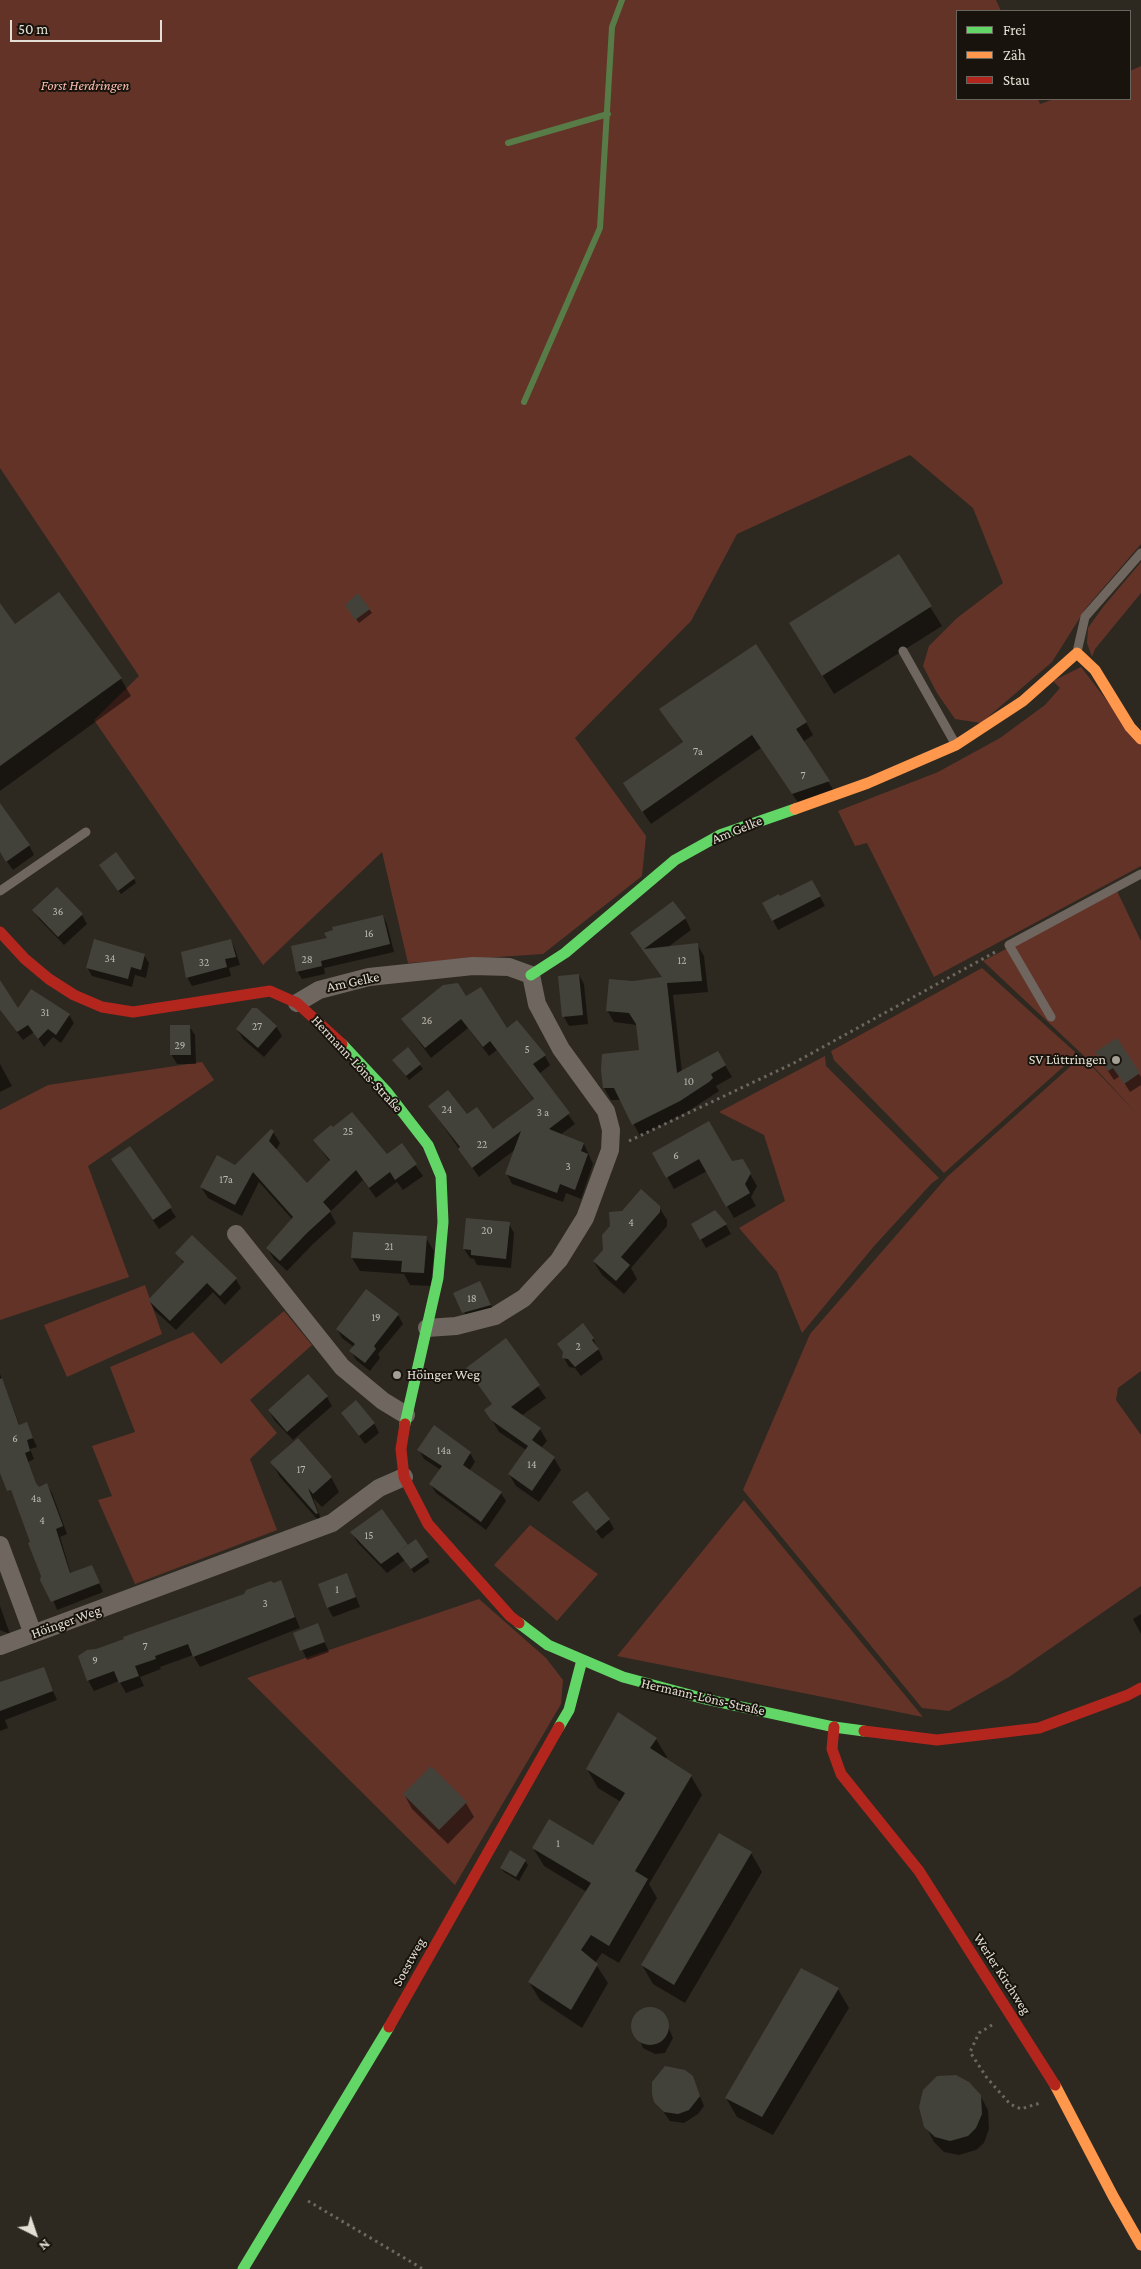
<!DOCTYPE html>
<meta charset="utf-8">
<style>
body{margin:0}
#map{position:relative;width:1141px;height:2269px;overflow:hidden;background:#2d2920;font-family:"Crimson Pro",serif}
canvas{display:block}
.legend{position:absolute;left:956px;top:10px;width:175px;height:90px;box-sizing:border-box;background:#18140d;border:1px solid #6a655d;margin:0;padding:6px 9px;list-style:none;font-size:15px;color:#e4dfd4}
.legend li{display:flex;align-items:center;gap:10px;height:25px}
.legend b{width:25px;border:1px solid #6a655d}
.north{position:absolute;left:10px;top:2209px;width:50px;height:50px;-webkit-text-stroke:4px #18140d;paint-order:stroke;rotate:139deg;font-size:14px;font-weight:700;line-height:20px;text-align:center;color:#e4dfd4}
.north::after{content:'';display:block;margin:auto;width:18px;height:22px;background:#e4dfd4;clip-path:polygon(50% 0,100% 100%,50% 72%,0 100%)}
.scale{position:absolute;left:10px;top:20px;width:152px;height:22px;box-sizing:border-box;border:2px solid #e4dfd4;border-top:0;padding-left:6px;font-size:15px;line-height:18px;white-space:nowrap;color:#e4dfd4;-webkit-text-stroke:4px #18140d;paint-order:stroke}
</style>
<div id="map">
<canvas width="1141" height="2269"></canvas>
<ul class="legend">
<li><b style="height:6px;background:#63d668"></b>Frei</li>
<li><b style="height:6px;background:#ff974d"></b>Zäh</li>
<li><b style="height:6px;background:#b3261e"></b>Stau</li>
</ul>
<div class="north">N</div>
<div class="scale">50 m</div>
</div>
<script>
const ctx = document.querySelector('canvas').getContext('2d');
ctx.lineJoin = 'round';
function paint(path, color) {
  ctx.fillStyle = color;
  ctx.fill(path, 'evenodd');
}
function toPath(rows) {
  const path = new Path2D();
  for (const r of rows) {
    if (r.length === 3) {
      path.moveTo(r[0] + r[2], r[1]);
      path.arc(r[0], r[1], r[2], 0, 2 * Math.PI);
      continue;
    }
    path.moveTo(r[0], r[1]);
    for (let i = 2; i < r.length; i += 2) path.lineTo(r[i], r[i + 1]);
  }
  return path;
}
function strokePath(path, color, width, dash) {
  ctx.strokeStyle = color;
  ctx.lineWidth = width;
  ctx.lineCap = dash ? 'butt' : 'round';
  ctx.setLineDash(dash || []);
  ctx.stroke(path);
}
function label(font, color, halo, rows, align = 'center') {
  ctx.font = font + ' "Crimson Pro",serif';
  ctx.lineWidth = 4;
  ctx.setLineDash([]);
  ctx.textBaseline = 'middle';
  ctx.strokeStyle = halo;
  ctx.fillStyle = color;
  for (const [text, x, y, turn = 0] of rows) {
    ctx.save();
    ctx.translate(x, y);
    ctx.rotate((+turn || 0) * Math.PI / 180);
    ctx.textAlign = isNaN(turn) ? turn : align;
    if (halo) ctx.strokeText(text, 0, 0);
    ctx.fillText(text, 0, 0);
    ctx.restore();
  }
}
paint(toPath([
 [0,0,996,0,1001,11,957,11,957,99,1038,99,1040,104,1054,99,1130,99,1130,71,1141,66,1141,544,1086,608,1052,662,981,723,955,719,937,693,923,666,929,646,957,618,1003,583,973,508,910,455,737,534,691,621,575,738,646,836,642,876,543,954,408,963,382,852,263,965,94,720,139,676,0,468],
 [1141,562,1141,593,1095,649,1092,657,1087,643,1088,628,1103,607],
 [1081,667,1141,745,1141,866,934,977,867,843,855,846,838,811,938,772,1000,738,1045,705,1060,688,1053,681],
 [1117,891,1141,941,1141,1371,1118,1388,1116,1400,1141,1435,1141,1586,1009,1677,949,1711,922,1708,743,1490,810,1334,947,1177,1082,1056,1138,1115,1082,1054,983,961],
 [982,968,1075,1052,1072,1059,944,1173,834,1060,831,1051],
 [825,1056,826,1066,939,1178,932,1183,875,1245,802,1333,777,1272,739,1228,785,1201,764,1135,719,1112],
 [202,1062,214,1080,88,1166,129,1277,0,1320,0,1110,48,1085],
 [145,1285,162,1334,67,1377,44,1325],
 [284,1311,312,1345,250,1400,277,1433,250,1459,277,1530,135,1584,98,1500,112,1496,92,1446,135,1432,110,1367,193,1332,221,1364],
 [744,1500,923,1717,617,1656],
 [530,1525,598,1574,557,1621,494,1565],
 [479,1599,546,1658,563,1680,561,1704,455,1885,247,1678]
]), '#633328');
paint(toPath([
 [898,555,942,626,834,694,802,642],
 [58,593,121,679,131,696,0,791,0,605,15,625],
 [369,609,372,613,359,623,349,610],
 [661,709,806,722,813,735,803,742,836,794,801,807,761,748,651,824,624,784,683,743],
 [0,819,29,845,34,855,13,870,0,852],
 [103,870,134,879,136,883,121,894],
 [817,891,825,906,778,930,764,903],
 [34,910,82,915,87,924,64,945,39,919],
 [383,916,387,924,394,952,324,968,325,974,302,979,297,971,328,939],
 [685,918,691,930,668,947,697,944,704,956,708,992,673,995,682,1072,718,1053,732,1077,716,1086,719,1091,716,1093,687,1112,640,1136,621,1100,611,1100,604,1088,640,1051,637,1025,614,1022,607,1010,633,982,663,978,631,934],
 [231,940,235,949,240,965,229,968,231,976,192,986,187,977],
 [144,955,149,963,146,978,135,975,132,987,92,976,87,967],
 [579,975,584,984,588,1024,569,1026,564,1017,560,977],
 [0,982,18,1010,69,1015,74,1023,61,1043,53,1037,44,1047,34,1032,23,1040,0,1010],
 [466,998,545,1056,550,1065,539,1074,575,1124,560,1135,584,1144,593,1164,581,1199,566,1193,563,1202,512,1184,507,1174,516,1149,479,1177,429,1106,467,1116,493,1131,534,1100,497,1050,489,1056,468,1028,431,1058,402,1019],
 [189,1026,195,1035,196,1064,177,1064,171,1054],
 [276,1026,282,1036,264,1057,243,1039,237,1029],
 [1116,1039,1141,1077,1141,1085,1130,1092,1120,1076,1114,1080,1102,1062],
 [407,1049,423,1069,409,1080,396,1064],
 [0,1064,12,1086,0,1092],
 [273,1132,280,1143,276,1150,306,1185,330,1162,315,1141,387,1155,401,1145,423,1176,403,1190,397,1182,376,1198,363,1180,330,1212,336,1223,313,1244,287,1271,274,1259,267,1248,292,1219,259,1182,242,1216,208,1198,201,1187,235,1166],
 [129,1148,176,1217,159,1229,118,1169],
 [654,1153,731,1162,742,1160,757,1186,751,1197,756,1206,734,1218,707,1171,674,1189],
 [659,1207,667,1220,667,1226,631,1268,637,1279,624,1294,602,1275,594,1262,604,1250],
 [509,1224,514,1233,511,1268,477,1265,474,1259,470,1258,464,1249],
 [693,1225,726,1225,731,1234,706,1248],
 [426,1238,434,1251,431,1286,410,1285,404,1274,360,1271,352,1258],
 [177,1253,236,1279,241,1288,225,1305,213,1292,176,1330,154,1310,149,1300,184,1264],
 [485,1292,495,1314,469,1322,455,1293],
 [398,1315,403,1324,378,1354,380,1358,370,1371,356,1360,351,1351,354,1347,342,1338,337,1329],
 [593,1338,603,1359,581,1376,575,1368,569,1367,564,1358],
 [506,1340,546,1398,521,1416,540,1429,547,1441,541,1448,554,1458,561,1470,539,1502,516,1486,509,1474,526,1450,499,1432,493,1422,486,1410,493,1405,467,1368],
 [0,1374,20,1426,26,1423,37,1447,30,1449,34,1459,28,1462,38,1488,47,1485,52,1493,67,1534,60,1537,71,1574,92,1566,103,1592,57,1610,0,1461],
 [327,1397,332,1406,293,1440,274,1420,269,1410],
 [342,1414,374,1423,379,1433,365,1444],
 [419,1450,470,1453,475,1462,469,1471,501,1493,506,1501,486,1530,436,1493,431,1485,441,1470,424,1459],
 [272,1463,331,1477,339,1492,322,1507,313,1498,324,1527,280,1477],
 [574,1503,609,1520,614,1529,602,1539],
 [352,1532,408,1547,427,1557,430,1562,414,1573,405,1560,387,1573,357,1542],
 [347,1574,360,1607,333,1617,328,1608],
 [281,1582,300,1628,200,1667,193,1655,160,1667,161,1669,140,1677,144,1686,126,1693,119,1681,94,1691,88,1680,97,1650],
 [0,1606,10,1634,0,1630],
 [1141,1614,1141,1634,1133,1619],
 [317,1625,329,1652,307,1660,295,1633],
 [43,1669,57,1700,5,1720,8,1728,0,1731,0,1685],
 [656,1739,667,1757,665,1759,691,1776,702,1795,649,1884,657,1898,619,1963,602,1953,595,1963,608,1983,582,2028,540,2000,529,1982,587,1892,544,1866,533,1848,594,1847,621,1802,598,1788,587,1769],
 [431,1768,466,1803,474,1817,448,1844,412,1809,404,1794],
 [510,1852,525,1861,528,1865,519,1881,504,1872,501,1868],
 [751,1853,762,1872,685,2003,653,1984,642,1965],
 [838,1989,849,2008,773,2135,737,2117,726,2098],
 [651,2009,663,2015,673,2038,665,2053,655,2054,643,2048,633,2025,638,2013],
 [692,2077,704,2106,698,2114,684,2123,670,2121,656,2102],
 [980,2095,988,2110,989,2129,984,2143,976,2150,959,2155,944,2152,934,2142,926,2127]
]), '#0007');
strokePath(toPath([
 [508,143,608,114],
 [524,402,600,228,612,27,622,0]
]), '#587c47', 6);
paint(toPath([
 [899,554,932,606,822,676,789,623],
 [59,592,122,678,0,766,0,603,15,624],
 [358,593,370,609,355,620,345,605],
 [756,644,807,722,796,729,830,781,792,794,752,735,642,812,623,783,683,742,659,709],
 [0,803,30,845,6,862,0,852],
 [116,852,135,878,118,891,99,865],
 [812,880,821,896,772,921,762,903,779,894,780,896],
 [57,887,83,914,58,937,32,910],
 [673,901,686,918,644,949,698,943,702,981,667,983,677,1073,718,1051,726,1065,711,1074,713,1078,709,1082,680,1101,632,1125,614,1088,603,1088,601,1070,602,1054,639,1050,636,1024,629,1013,606,1011,609,979,633,981,662,977,630,933],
 [383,915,390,944,321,961,322,966,296,972,291,946,327,938,324,933,333,930,332,927],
 [94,939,145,954,141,970,131,967,128,979,86,968],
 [231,939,236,957,225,959,227,967,186,978,181,952],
 [579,974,583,1015,562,1017,558,976],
 [0,980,18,1008,31,989,70,1014,56,1035,48,1029,38,1039,28,1025,17,1032,0,1010],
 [458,983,466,996,481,987,507,1028,517,1020,546,1055,533,1064,570,1113,549,1129,584,1143,581,1151,588,1154,575,1190,560,1184,557,1193,505,1174,521,1131,472,1168,458,1149,460,1147,428,1106,448,1090,467,1114,477,1107,493,1129,534,1099,490,1041,483,1047,461,1019,425,1048,401,1019,443,985],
 [252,1008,257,1008,277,1026,258,1048,236,1029],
 [170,1025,190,1025,191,1055,170,1055],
 [1117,1038,1140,1073,1124,1084,1113,1068,1108,1071,1095,1052],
 [408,1047,421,1064,406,1076,392,1060],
 [352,1112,387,1154,402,1143,417,1164,395,1180,390,1172,369,1188,356,1170,323,1202,331,1211,307,1233,280,1261,266,1248,293,1217,253,1172,235,1205,200,1187,217,1155,235,1165,271,1129,274,1131,269,1141,307,1183,330,1160,313,1140,331,1125,333,1127],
 [709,1121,732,1161,743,1159,751,1173,745,1184,750,1193,726,1207,699,1159,666,1178,652,1153],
 [130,1146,172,1207,153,1220,111,1159],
 [641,1189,660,1206,660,1212,621,1257,630,1265,616,1281,593,1261,603,1250,602,1235,610,1226,609,1212,622,1211],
 [715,1210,727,1224,700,1240,691,1224],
 [466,1218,510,1222,506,1259,471,1255,471,1250,463,1249],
 [353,1232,427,1236,424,1273,401,1272,402,1261,351,1258],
 [192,1235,237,1278,220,1296,207,1283,170,1321,148,1300,184,1262,175,1253],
 [480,1281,491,1305,462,1313,453,1293],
 [366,1289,399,1314,374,1346,376,1349,365,1363,349,1351,355,1344,336,1329],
 [583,1323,594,1338,592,1340,599,1349,575,1367,568,1359,562,1358,563,1352,557,1344],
 [506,1338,540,1385,511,1407,541,1428,532,1440,555,1457,532,1491,508,1474,528,1446,491,1420,484,1410,492,1404,466,1368],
 [308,1374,328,1396,287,1432,268,1410],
 [2,1378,19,1425,27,1422,33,1438,27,1440,30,1451,25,1453,36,1483,39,1487,47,1483,63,1526,56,1529,70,1573,92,1565,100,1583,51,1602,40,1580,41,1576,28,1543,30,1542,11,1490,7,1491,0,1473,0,1379],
 [356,1400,375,1423,359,1436,341,1413],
 [434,1425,471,1452,463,1465,502,1492,481,1522,429,1484,442,1466,417,1450],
 [298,1438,332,1477,313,1494,308,1488,318,1513,316,1514,270,1462],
 [587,1491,610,1519,596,1531,572,1502],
 [382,1509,408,1545,381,1564,350,1532],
 [416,1539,428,1557,411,1569,398,1552],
 [347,1573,356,1597,327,1608,318,1584],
 [281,1580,295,1617,193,1657,188,1644,155,1656,156,1659,135,1666,139,1676,119,1683,114,1671,87,1681,78,1656,87,1650,96,1649,124,1639,123,1637,244,1594,246,1590,271,1581,274,1583],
 [318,1623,325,1642,300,1651,293,1633],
 [44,1667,53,1691,0,1711,0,1682],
 [618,1712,657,1738,650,1748,692,1775,635,1871,648,1879,609,1946,591,1935,581,1950,598,1964,571,2010,528,1982,591,1883,532,1848,549,1819,593,1845,625,1793,586,1769],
 [431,1766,467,1802,439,1830,403,1794],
 [719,1833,752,1852,674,1985,641,1965],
 [510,1850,526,1860,516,1877,500,1868],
 [801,1968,839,1988,762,2117,725,2098],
 [650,2026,19],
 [665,2066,685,2070,693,2076,700,2096,689,2110,678,2114,664,2112,654,2102,652,2094,652,2082],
 [956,2075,969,2082,981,2095,982,2114,976,2128,968,2136,950,2141,935,2137,924,2127,919,2107,923,2090,937,2076]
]), '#43423a');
strokePath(toPath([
 [629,1141,794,1063,997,951],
 [992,2025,979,2033,970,2052,987,2078,1010,2104,1021,2109,1040,2103],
 [308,2201,423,2269]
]), '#6d6761', 3, [2.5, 4]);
strokePath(toPath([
 [903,651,956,745],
 [1077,652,1085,617,1141,553],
 [0,891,86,832],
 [1051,1017,1009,945,1141,874]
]), '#6e665f', 9);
strokePath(toPath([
 [297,1003,319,990,369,977,473,966,509,967,531,975,537,1004,561,1049,606,1111,611,1130,610,1150,585,1218,559,1260,524,1298,495,1316,456,1326,427,1328],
 [236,1234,342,1367,383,1401,406,1415],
 [0,1545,33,1634],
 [0,1646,332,1523,379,1488,404,1477]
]), '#6e665f', 18);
strokePath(toPath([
 [531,975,565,953,675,860,720,835,795,809],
 [342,1044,387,1092,428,1145,441,1176,443,1222,438,1278,405,1424],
 [519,1623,548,1645,623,1677,705,1699,834,1727,864,1731],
 [559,1727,569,1710,582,1660],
 [243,2269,389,2027]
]), '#63d668', 11);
strokePath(toPath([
 [795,809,868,783,956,745,1023,701,1077,653,1095,670,1130,727,1141,739],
 [1055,2085,1113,2196,1141,2245]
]), '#ff974d', 11);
strokePath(toPath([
 [0,932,25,959,49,979,74,995,102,1007,133,1012,270,991,297,1003,342,1044],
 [405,1424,401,1449,404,1477,428,1524,510,1616,519,1623],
 [834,1727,832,1749,841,1774,919,1871,1055,2085],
 [864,1731,937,1740,1039,1728,1128,1695,1141,1688],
 [389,2027,559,1727]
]), '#b3261e', 11);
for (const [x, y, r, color] of [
 [1116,1060,5,"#a49f95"],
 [397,1375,5,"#a49f95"]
]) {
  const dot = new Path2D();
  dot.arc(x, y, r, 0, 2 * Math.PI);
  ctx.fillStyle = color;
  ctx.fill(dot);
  strokePath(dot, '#18140d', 2);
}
label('11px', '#bcb8ae', null, [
 ["7a",698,752],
 ["7",803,776],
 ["36",58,912],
 ["16",369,934],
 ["34",110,959],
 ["28",307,960],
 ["12",682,961],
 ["32",204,963],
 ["31",45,1013],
 ["26",427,1021],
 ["27",257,1027],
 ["29",180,1046],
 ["5",527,1050],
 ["10",689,1082],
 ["24",447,1110],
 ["3 a",543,1113],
 ["25",348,1132],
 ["22",482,1145],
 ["6",676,1156],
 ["3",568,1167],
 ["17a",226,1180],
 ["4",631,1223],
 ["20",487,1231],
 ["21",389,1247],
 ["18",472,1299],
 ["19",376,1318],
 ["2",578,1347],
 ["6",15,1439],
 ["14a",444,1451],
 ["14",532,1465],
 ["17",301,1470],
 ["4a",36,1499],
 ["4",42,1521],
 ["15",369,1536],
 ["1",337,1590],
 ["3",265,1604],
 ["7",145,1647],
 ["9",95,1661],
 ["1",558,1844]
]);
label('italic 14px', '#fcbdaf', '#18140d', [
 ["Forst Herdringen",85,86]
]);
label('14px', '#e4dfd4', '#18140d', [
 ["Am Gelke",737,830,-22],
 ["Am Gelke",353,982,-12],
 ["Hermann-Löns-Straße",357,1064,47],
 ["Höinger Weg",66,1622,-20],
 ["Hermann-Löns-Straße",703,1697,13],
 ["Soestweg",409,1962,-61],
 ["Werler Kirchweg",1002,1974,57]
]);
label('14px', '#e4dfd4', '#18140d', [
 ["SV Lüttringen",1106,1060],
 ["Höinger Weg",407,1375,"left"]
], 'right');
</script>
